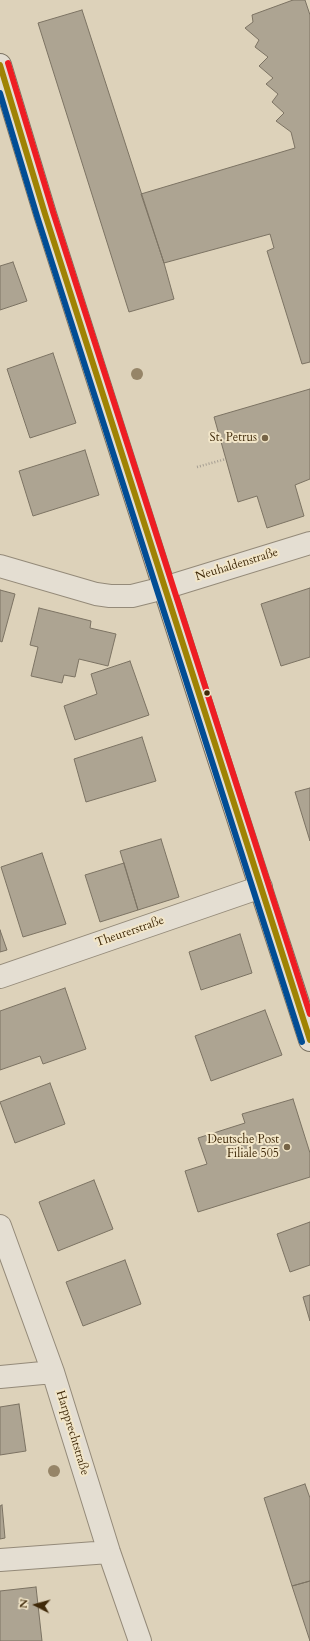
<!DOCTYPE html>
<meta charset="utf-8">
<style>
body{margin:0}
#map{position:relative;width:310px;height:1641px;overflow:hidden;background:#ddd2ba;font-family:Cardo,serif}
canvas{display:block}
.north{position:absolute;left:16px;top:1585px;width:40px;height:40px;-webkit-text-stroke:3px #f2e6c9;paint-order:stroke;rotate:276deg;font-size:11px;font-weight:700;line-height:16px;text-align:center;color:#3f2909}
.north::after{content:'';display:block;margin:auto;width:14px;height:18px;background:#3f2909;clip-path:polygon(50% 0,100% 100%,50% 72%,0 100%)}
</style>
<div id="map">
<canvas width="310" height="1641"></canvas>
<div class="north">N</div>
</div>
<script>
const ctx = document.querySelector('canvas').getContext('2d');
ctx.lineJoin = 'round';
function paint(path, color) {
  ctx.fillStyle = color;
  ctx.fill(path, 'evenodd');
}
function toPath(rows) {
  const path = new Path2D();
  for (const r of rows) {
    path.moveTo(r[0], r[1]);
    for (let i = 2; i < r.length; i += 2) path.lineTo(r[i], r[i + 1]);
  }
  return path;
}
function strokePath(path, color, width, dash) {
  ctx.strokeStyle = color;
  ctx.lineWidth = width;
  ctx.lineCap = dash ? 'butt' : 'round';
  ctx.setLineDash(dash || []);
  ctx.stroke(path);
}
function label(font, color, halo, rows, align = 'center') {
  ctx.font = font + ' Cardo,serif';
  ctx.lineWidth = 4;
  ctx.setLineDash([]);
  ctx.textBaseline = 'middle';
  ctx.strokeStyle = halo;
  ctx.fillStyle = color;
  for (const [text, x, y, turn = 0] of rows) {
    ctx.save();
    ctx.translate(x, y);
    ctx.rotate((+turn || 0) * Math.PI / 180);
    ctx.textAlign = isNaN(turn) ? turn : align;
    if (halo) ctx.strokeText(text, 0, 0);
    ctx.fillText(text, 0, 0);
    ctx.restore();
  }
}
const building = toPath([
 [293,0,305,0,310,15,310,362,302,364,267,251,274,248,270,234,164,263,141,194,295,148,291,132,276,121,284,113,272,102,278,94,266,84,273,78,259,66,268,57,255,47,259,40,245,28,253,22,252,15,293,0],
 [82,10,164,263,174,299,129,312,38,23,82,10],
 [13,262,27,301,0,310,0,266,13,262],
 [53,353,76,423,30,438,7,369,53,353],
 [310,389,310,479,295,485,304,516,267,528,257,496,238,502,214,417,310,389],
 [85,450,99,495,33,516,19,471,85,450],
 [310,588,310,657,281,666,261,604,310,588],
 [0,590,15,594,2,642,0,641,0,590],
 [39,608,91,621,90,628,116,634,108,666,79,659,75,677,64,675,62,683,31,676,38,647,30,645,39,608],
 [130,661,149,715,75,740,64,706,97,694,91,674,130,661],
 [142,737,156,781,86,802,74,759,142,737],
 [310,788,310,841,295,792,310,788],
 [161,839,179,897,138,910,120,851,161,839],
 [42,853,66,924,23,937,1,867,42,853],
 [124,863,138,910,100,922,85,875,124,863],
 [0,930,7,950,0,952,0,930],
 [240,934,252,973,201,990,189,952,240,934],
 [65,988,86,1049,43,1064,40,1056,0,1070,0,1011,65,988],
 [265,1010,282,1055,211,1081,195,1036,265,1010],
 [50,1083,65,1124,15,1143,0,1102,50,1083],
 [293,1099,310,1153,310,1177,198,1212,185,1171,207,1164,198,1138,245,1123,242,1114,293,1099],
 [94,1180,113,1229,58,1251,39,1202,94,1180],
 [310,1222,310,1265,290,1272,277,1234,310,1222],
 [125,1260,141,1304,83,1326,66,1282,125,1260],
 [310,1295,310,1321,303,1297,310,1295],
 [19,1404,26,1451,0,1455,0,1407,19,1404],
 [305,1484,310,1498,310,1581,292,1586,264,1498,305,1484],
 [2,1505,5,1538,0,1539,0,1506,2,1505],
 [310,1581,310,1641,292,1586,310,1581],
 [36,1587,42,1641,0,1641,0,1591,36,1587]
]);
paint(building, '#ada492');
strokePath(building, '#7c7363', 1);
const street = toPath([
 [0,566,96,594,110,596,132,596,164,588,310,543],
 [0,977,261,887],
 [0,1226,53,1372,109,1552,140,1641],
 [0,1377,53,1372],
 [0,1560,109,1552]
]);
const secondary = toPath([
 [0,65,45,214,215,747,310,1040]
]);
strokePath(street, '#948a79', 24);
strokePath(secondary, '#7c7363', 24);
strokePath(toPath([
 [197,467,226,459]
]), '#a59e92', 2.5, [1, 2]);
strokePath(street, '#e4ded2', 22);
strokePath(secondary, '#e4ded2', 22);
strokePath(toPath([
 [0,65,45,214,310,1040]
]), '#9f8304', 6);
strokePath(toPath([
 [0,93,37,216,302,1042]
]), '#014d95', 6);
strokePath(toPath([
 [8,63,53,212,310,1014]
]), '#ee1d23', 6);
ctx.fillStyle = '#968568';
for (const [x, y] of [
 [137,374],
 [54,1471]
]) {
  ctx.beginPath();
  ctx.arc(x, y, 6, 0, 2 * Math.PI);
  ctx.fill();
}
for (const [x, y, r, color] of [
 [265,438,4,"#766447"],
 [207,693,3.5,"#3f2909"],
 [287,1147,4,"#766447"]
]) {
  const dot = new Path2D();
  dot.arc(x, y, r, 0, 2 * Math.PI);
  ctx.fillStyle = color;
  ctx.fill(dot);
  strokePath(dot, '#f2e6c9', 1.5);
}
label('12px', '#3f2909', '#f2e6c9', [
 ["St. Petrus",257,438],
 ["Deutsche Post",279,1140],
 ["Filiale 505",279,1154]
], 'right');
label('12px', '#3f2909', '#f2e6c9', [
 ["Neuhaldenstraße",237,565,-17],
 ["Theurerstraße",130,932,-19],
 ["Harpprechtstraße",72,1433,73]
]);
</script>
